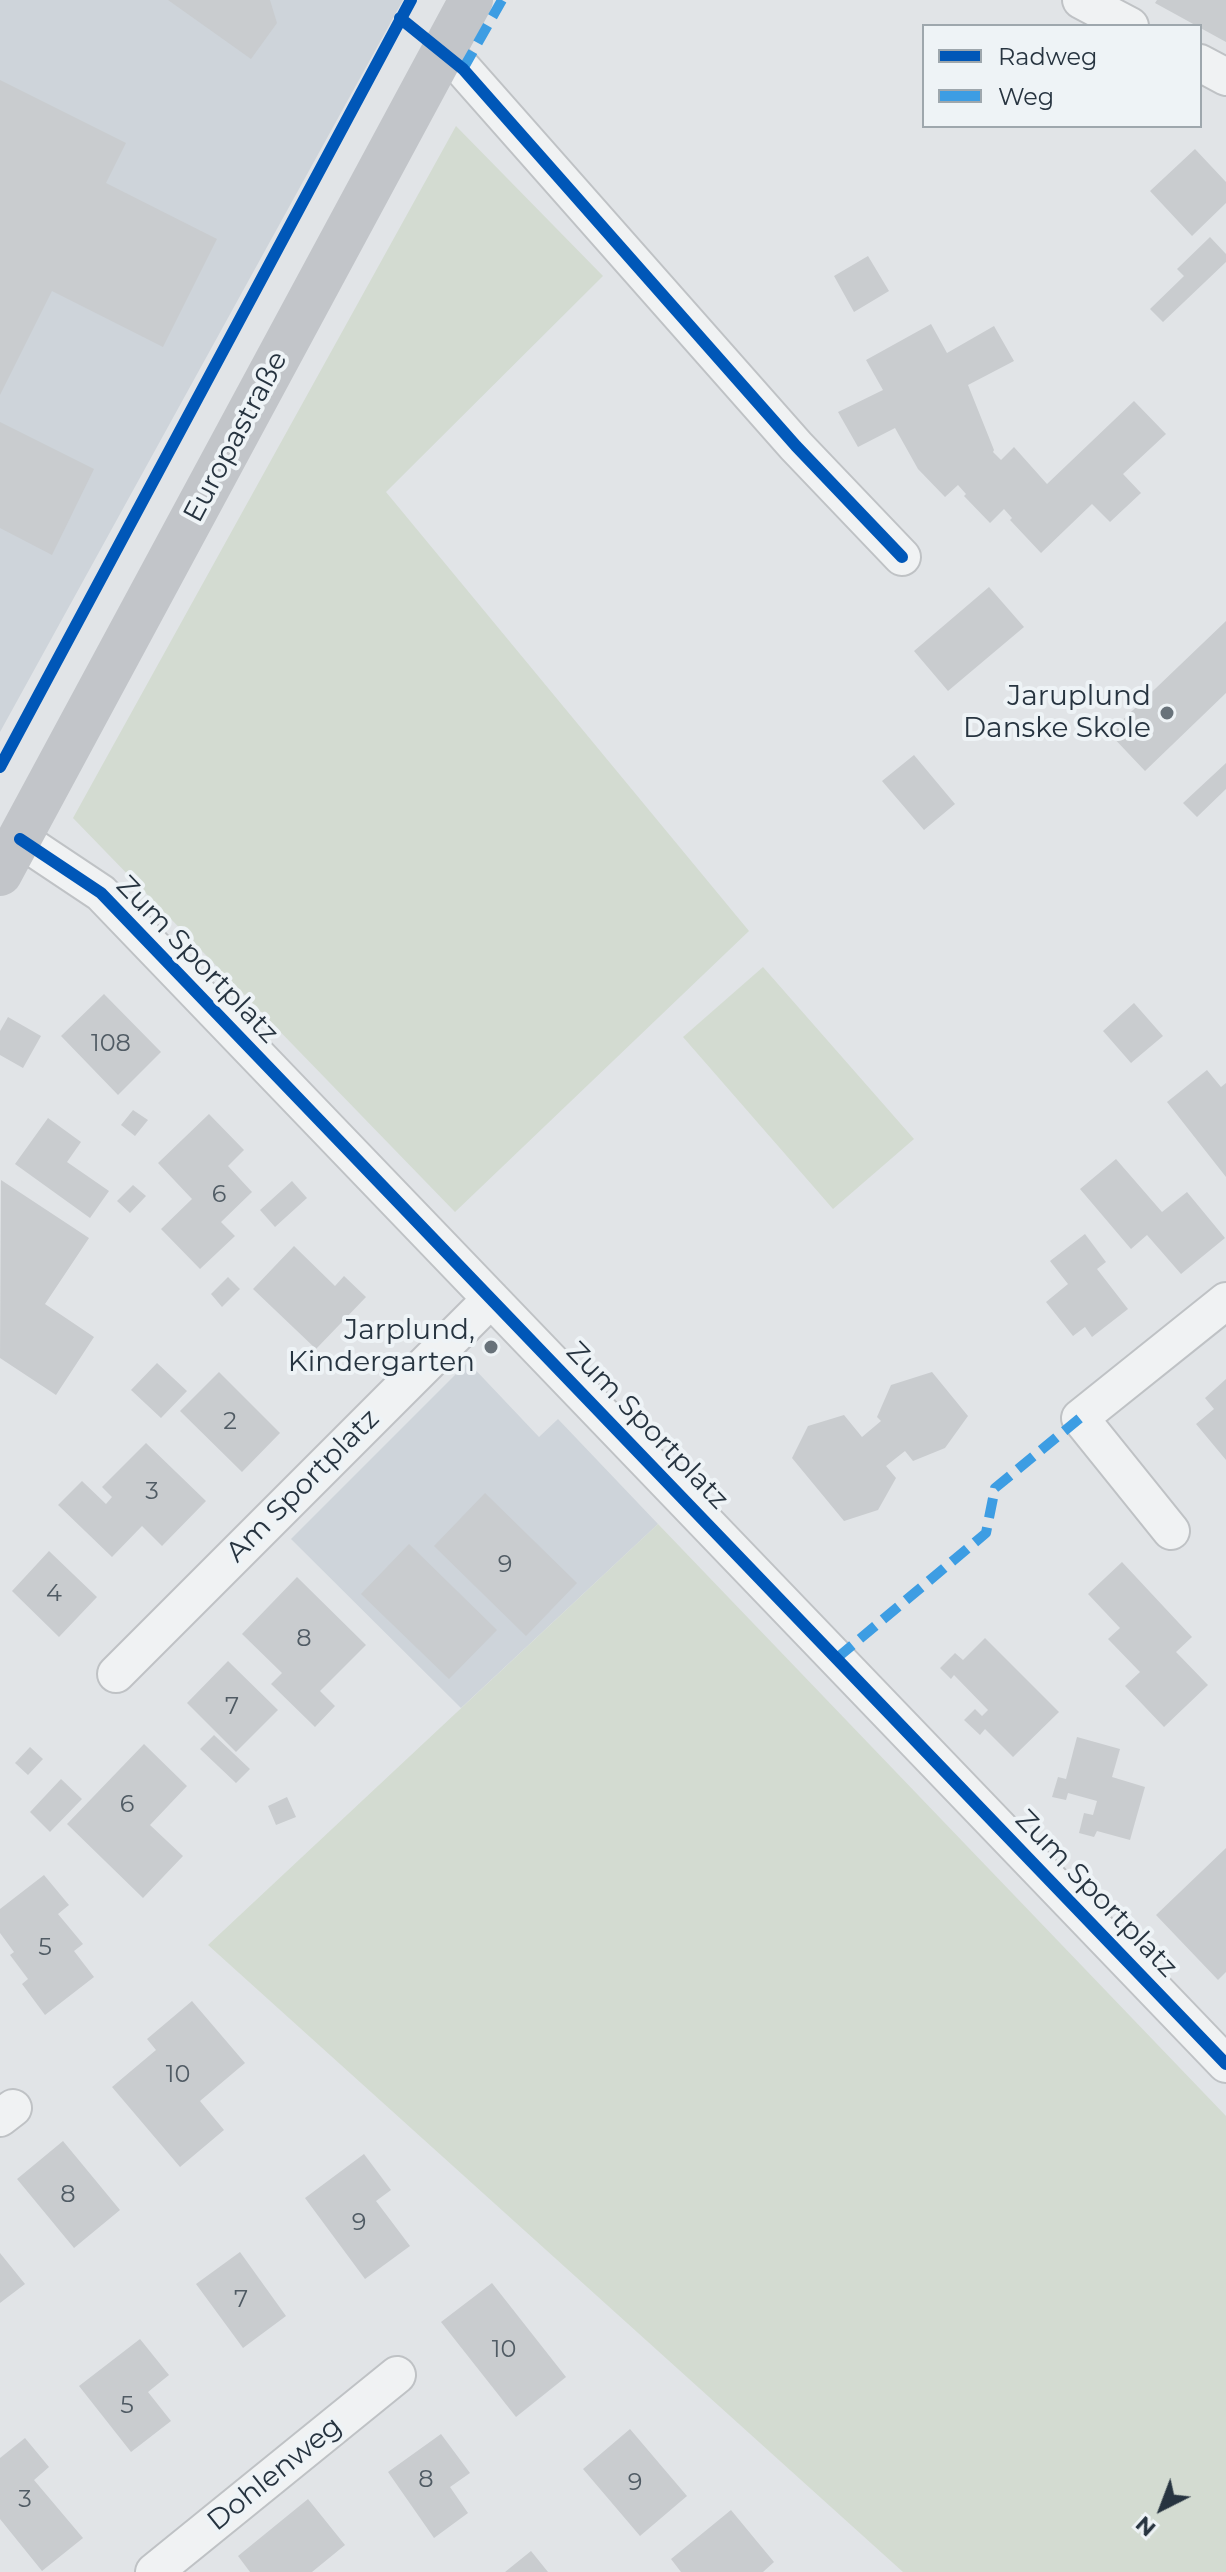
<!DOCTYPE html>
<meta charset="utf-8">
<style>
body{margin:0}
#map{position:relative;width:1226px;height:2572px;overflow:hidden;background:#e1e4e7;font-family:Montserrat,sans-serif}
canvas{display:block}
.legend{position:absolute;left:922px;top:24px;width:280px;height:104px;box-sizing:border-box;background:#eef3f6;border:2px solid #9ea7ad;margin:0;padding:10px 14px;list-style:none;font-size:24px;color:#273440}
.legend li{display:flex;align-items:center;gap:16px;height:40px}
.legend b{width:40px;border:2px solid #9ea7ad}
.north{position:absolute;left:1122px;top:2468px;width:80px;height:80px;-webkit-text-stroke:6px #eef3f6;paint-order:stroke;rotate:222deg;font-size:22px;font-weight:700;line-height:32px;text-align:center;color:#273440}
.north::after{content:'';display:block;margin:auto;width:28px;height:36px;background:#273440;clip-path:polygon(50% 0,100% 100%,50% 72%,0 100%)}
</style>
<div id="map">
<canvas width="1226" height="2572"></canvas>
<ul class="legend">
<li><b style="height:10px;background:#0057b8"></b>Radweg</li>
<li><b style="height:10px;background:#3d9de3"></b>Weg</li>
</ul>
<div class="north">N</div>
</div>
<script>
const ctx = document.querySelector('canvas').getContext('2d');
ctx.lineJoin = 'round';
function paint(path, color) {
  ctx.fillStyle = color;
  ctx.fill(path, 'evenodd');
}
function toPath(rows) {
  const path = new Path2D();
  for (const r of rows) {
    path.moveTo(r[0], r[1]);
    for (let i = 2; i < r.length; i += 2) path.lineTo(r[i], r[i + 1]);
  }
  return path;
}
function strokePath(path, color, width, dash) {
  ctx.strokeStyle = color;
  ctx.lineWidth = width;
  ctx.lineCap = dash ? 'butt' : 'round';
  ctx.setLineDash(dash || []);
  ctx.stroke(path);
}
function label(font, color, halo, rows, align = 'center') {
  ctx.font = font + ' Montserrat,sans-serif';
  ctx.lineWidth = 8;
  ctx.setLineDash([]);
  ctx.textBaseline = 'middle';
  ctx.strokeStyle = halo;
  ctx.fillStyle = color;
  for (const [text, x, y, turn = 0] of rows) {
    ctx.save();
    ctx.translate(x, y);
    ctx.rotate((+turn || 0) * Math.PI / 180);
    ctx.textAlign = isNaN(turn) ? turn : align;
    if (halo) ctx.strokeText(text, 0, 0);
    ctx.fillText(text, 0, 0);
    ctx.restore();
  }
}
paint(toPath([
 [0,0,403,0,0,732],
 [468,1362,539,1437,558,1419,658,1524,461,1708,291,1539]
]), '#ced4da');
paint(toPath([
 [456,126,603,276,386,492,749,931,455,1212,73,818],
 [763,967,914,1139,833,1209,683,1037],
 [658,1524,1226,2116,1226,2572,903,2572,208,1945]
]), '#d3dbd1');
paint(toPath([
 [168,0,270,0,277,23,251,59],
 [1157,0,1226,0,1226,42,1155,3],
 [0,80,126,143,106,183,217,239,163,347,52,291,0,395],
 [1195,149,1226,182,1226,203,1192,236,1150,191],
 [1210,237,1226,254,1226,262,1163,322,1150,309,1184,276,1177,269],
 [868,256,889,291,854,312,834,276],
 [931,324,947,353,994,326,1014,361,968,385,994,450,993,452,1001,460,1014,447,1047,484,1134,401,1166,434,1123,474,1141,493,1110,522,1092,504,1041,553,1010,520,1012,518,1004,509,990,523,964,496,966,494,958,485,945,497,918,469,895,428,858,447,838,412,883,390,866,360],
 [0,422,94,469,52,555,0,528],
 [989,587,1024,627,948,691,914,651],
 [1226,621,1226,693,1145,771,1109,733],
 [914,755,955,804,924,830,882,781],
 [1226,763,1226,789,1197,817,1183,803],
 [104,994,161,1052,118,1095,61,1036],
 [1134,1003,1163,1036,1131,1063,1103,1031],
 [8,1017,41,1036,23,1068,0,1055,0,1031],
 [1207,1070,1221,1087,1226,1083,1226,1177,1167,1102],
 [133,1110,148,1120,135,1136,121,1125],
 [209,1114,244,1150,228,1166,252,1192,221,1222,235,1236,200,1269,161,1229,192,1199,158,1163],
 [48,1118,81,1142,67,1162,109,1191,90,1218,15,1164],
 [1116,1159,1162,1212,1187,1192,1225,1238,1181,1274,1147,1235,1131,1249,1080,1189],
 [1,1180,89,1238,45,1304,94,1337,56,1395,0,1358],
 [292,1181,307,1198,275,1227,260,1210],
 [133,1185,146,1196,130,1213,117,1201],
 [1085,1234,1106,1262,1097,1269,1128,1309,1092,1337,1085,1327,1073,1336,1046,1302,1068,1284,1050,1261],
 [294,1246,335,1286,344,1276,366,1297,316,1349,253,1289],
 [228,1277,240,1289,222,1307,211,1294],
 [157,1363,187,1391,161,1418,131,1390],
 [219,1372,280,1433,242,1472,180,1411],
 [932,1372,968,1416,945,1448,913,1461,905,1451,886,1466,896,1478,878,1510,844,1521,792,1458,808,1426,844,1415,862,1437,881,1421,877,1417,891,1385],
 [1226,1379,1226,1460,1196,1424,1214,1409,1205,1398],
 [146,1443,206,1501,162,1546,142,1526,112,1557,58,1505,82,1481,106,1504,112,1497,102,1487],
 [485,1493,577,1583,526,1636,434,1546],
 [409,1544,497,1630,449,1679,361,1594],
 [49,1551,97,1597,59,1637,12,1591],
 [1122,1562,1192,1637,1176,1652,1208,1685,1164,1727,1125,1686,1140,1672,1108,1639,1120,1628,1088,1594],
 [297,1577,366,1645,320,1691,335,1706,315,1727,271,1684,282,1673,242,1634],
 [985,1638,1059,1712,1013,1757,985,1729,980,1735,964,1720,975,1709,982,1716,988,1710,954,1675,951,1679,940,1668,955,1653,963,1660],
 [228,1661,278,1710,236,1752,187,1703],
 [214,1735,250,1769,236,1783,200,1749],
 [1077,1737,1120,1749,1112,1777,1145,1787,1130,1840,1097,1831,1094,1837,1079,1833,1084,1813,1093,1815,1097,1801,1068,1793,1066,1800,1052,1797,1058,1777,1066,1779],
 [144,1744,187,1786,150,1825,183,1856,143,1898,67,1824],
 [30,1747,43,1759,28,1775,15,1763],
 [61,1779,82,1799,50,1832,30,1812],
 [287,1797,296,1817,276,1825,268,1806],
 [1226,1848,1226,1972,1218,1980,1156,1915],
 [44,1875,69,1905,58,1914,83,1944,74,1951,94,1977,45,2015,22,1984,28,1979,10,1955,14,1952,0,1933,0,1909],
 [192,2001,245,2063,200,2101,224,2130,180,2167,112,2087,156,2050,147,2039],
 [63,2141,120,2210,74,2248,17,2179],
 [364,2154,391,2190,376,2201,410,2246,365,2279,305,2198],
 [240,2252,286,2316,243,2348,196,2284],
 [0,2253,25,2284,0,2303],
 [492,2283,566,2377,516,2417,441,2322],
 [140,2339,169,2375,148,2392,171,2421,131,2452,79,2386],
 [630,2429,687,2496,640,2536,583,2469],
 [441,2434,470,2473,450,2487,468,2513,434,2538,388,2472],
 [25,2438,49,2467,34,2480,83,2538,42,2571,0,2519,0,2458],
 [308,2499,345,2545,312,2572,250,2572,238,2556],
 [731,2510,774,2562,763,2572,681,2572,671,2559],
 [531,2551,548,2572,505,2572]
]), '#c9cccf');
const street = toPath([
 [1081,0,1130,26],
 [441,52,463,69,796,446,902,557],
 [1200,63,1226,77],
 [20,839,101,893,1226,2064],
 [1171,1531,1080,1418,1226,1301],
 [116,1674,491,1299],
 [0,2118,13,2108],
 [154,2572,397,2375]
]);
strokePath(street, '#bfc2c5', 40);
strokePath(street, '#f0f2f3', 36);
strokePath(toPath([
 [0,874,471,0]
]), '#c2c5c9', 44);
strokePath(toPath([
 [463,69,502,0],
 [837,1658,986,1533,995,1488,1080,1418]
]), '#3d9de3', 10, [20, 10]);
strokePath(toPath([
 [400,18,463,69,796,446,902,557],
 [0,767,411,0],
 [20,839,101,893,1226,2064]
]), '#0057b8', 12);
for (const [x, y, r, color] of [
 [1167,713,8,"#68727a"],
 [491,1347,8,"#68727a"]
]) {
  const dot = new Path2D();
  dot.arc(x, y, r, 0, 2 * Math.PI);
  ctx.fillStyle = color;
  ctx.fill(dot);
  strokePath(dot, '#eef3f6', 3);
}
label('24px', '#505b64', null, [
 ["108",111,1044],
 ["6",219,1195],
 ["2",230,1422],
 ["3",152,1492],
 ["9",505,1565],
 ["4",54,1594],
 ["8",304,1639],
 ["7",232,1707],
 ["6",127,1805],
 ["5",45,1948],
 ["10",178,2075],
 ["8",68,2195],
 ["9",359,2223],
 ["7",241,2300],
 ["10",504,2350],
 ["5",127,2406],
 ["8",426,2480],
 ["9",635,2483],
 ["3",25,2500]
]);
label('28px', '#273440', '#eef3f6', [
 ["Europastraße",236,437,-62],
 ["Zum Sportplatz",197,960,46],
 ["Zum Sportplatz",647,1426,46],
 ["Am Sportplatz",303,1486,-45],
 ["Zum Sportplatz",1096,1894,46],
 ["Dohlenweg",275,2474,-39]
]);
label('28px', '#273440', '#eef3f6', [
 ["Jaruplund",1151,697],
 ["Danske Skole",1151,729],
 ["Jarplund,",475,1331],
 ["Kindergarten",475,1363]
], 'right');
</script>
